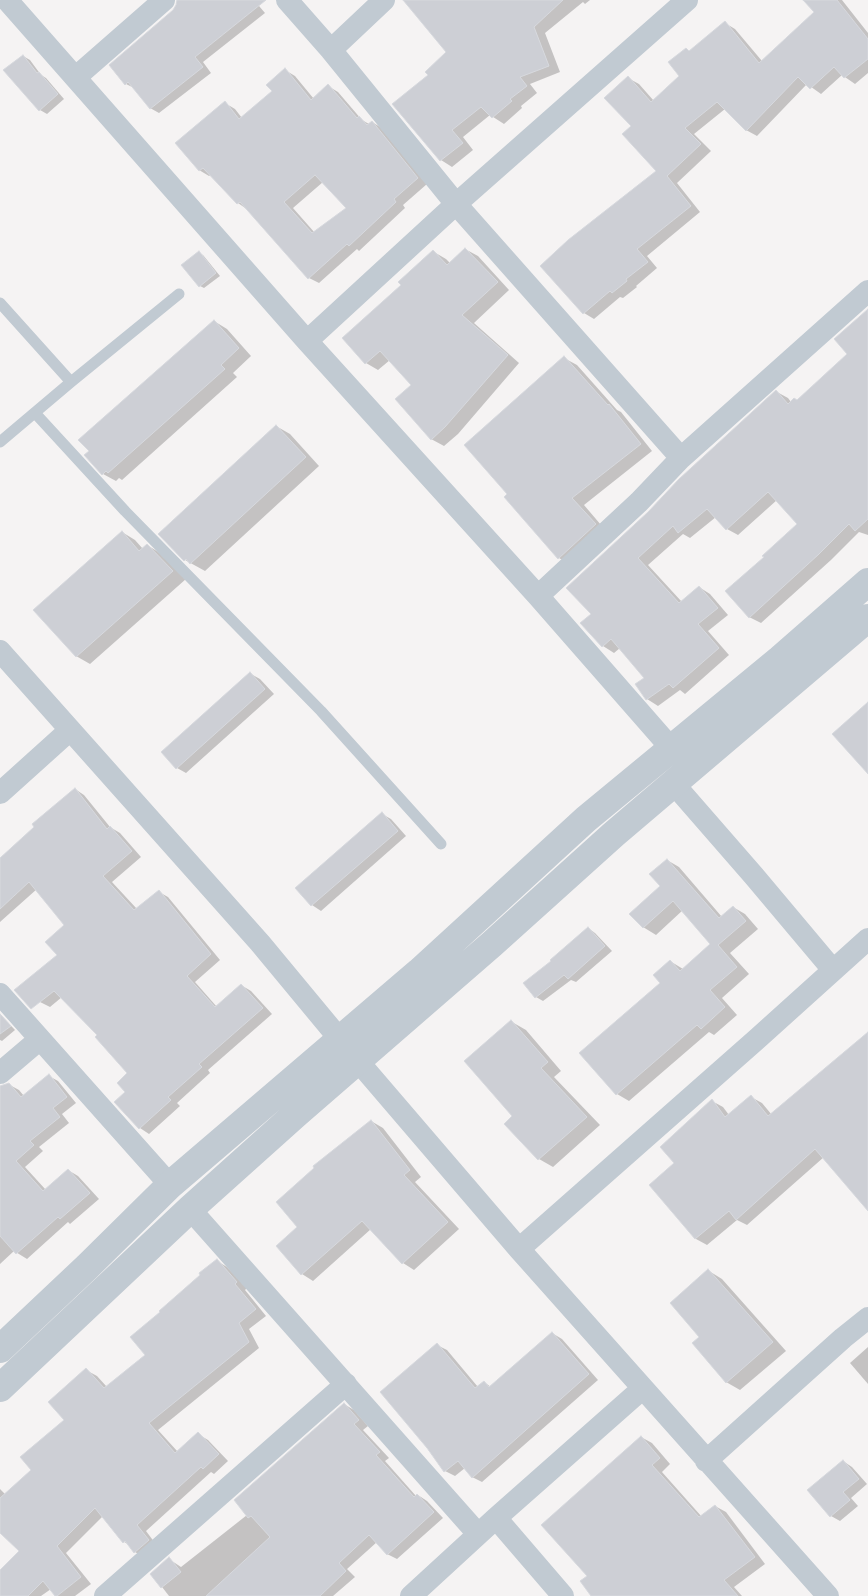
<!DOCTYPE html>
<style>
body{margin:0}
canvas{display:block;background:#f5f3f3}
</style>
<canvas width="868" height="1596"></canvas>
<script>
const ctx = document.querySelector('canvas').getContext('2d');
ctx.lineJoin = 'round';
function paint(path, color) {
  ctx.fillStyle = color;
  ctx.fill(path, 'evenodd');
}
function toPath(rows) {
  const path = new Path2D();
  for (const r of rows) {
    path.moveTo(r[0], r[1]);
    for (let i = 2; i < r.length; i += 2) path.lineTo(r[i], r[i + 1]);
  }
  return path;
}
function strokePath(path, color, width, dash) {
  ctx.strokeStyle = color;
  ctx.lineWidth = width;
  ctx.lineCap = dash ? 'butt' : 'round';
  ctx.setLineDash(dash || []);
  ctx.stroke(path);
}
paint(toPath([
 [178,0,254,0,265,13,203,62,211,73,159,113,150,108,136,89,126,84,178,4],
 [443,0,590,0,585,4,583,2,545,33,560,72,530,84,537,93,521,106,522,108,504,124,490,115,463,137,473,150,452,167,441,160,430,76,448,52],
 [805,0,842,0,868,33,868,73,855,84,842,75,821,94,807,84,757,136,746,130,725,109,694,134,711,151,677,183,700,212,647,256,657,268,636,286,637,287,623,298,620,297,594,319,584,313,542,266,658,171,632,127,628,78,639,84,654,101,681,76,686,49,690,52,725,23,735,29,762,61,816,12],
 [23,56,30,60,41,75,46,78,64,99,47,114,40,110],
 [285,70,295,76,314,99,328,86,338,92,362,120,369,124,372,122,382,128,427,184,403,205,405,208,359,251,357,249,319,283,309,278,248,210,238,203,211,175,209,176,199,170,225,103,235,109,242,118,274,91],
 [323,182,348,208,315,233,293,208],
 [465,249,478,256,509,290,474,323,519,363,458,434,444,446,431,439,412,385,390,360,378,370,366,363,343,338,402,285,434,252,446,259,450,263],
 [199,253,203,255,220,276,204,288,200,286],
 [868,310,868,535,859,532,831,560,761,623,749,617,765,557,799,525,777,500,738,535,727,529,716,517,690,538,683,534,648,565,682,602,699,587,710,594,728,615,708,631,729,655,685,694,680,690,658,706,647,699,637,685,646,678,620,648,614,653,603,646,582,623,592,614,568,588,777,392,788,398,791,402,798,401,849,354],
 [214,321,227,329,251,356,233,373,237,377,122,480,119,478,116,481,103,474,91,451],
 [564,358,577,365,617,410,621,412,652,451,584,505,607,532,571,565,559,558,505,497,509,494],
 [276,426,290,434,319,466,205,571,185,560],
 [122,532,135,540,143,549,147,545,160,553,186,579,90,664,76,656],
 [251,674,260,679,274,694,186,773,177,768],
 [75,789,84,795,110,827,120,833,141,857,112,882,137,909,159,892,168,897,220,960,195,982,217,1007,241,985,251,991,272,1014,208,1070,210,1073,177,1103,180,1106,149,1134,140,1128,116,1103,127,1092,129,1074,99,1035,62,997,50,1007,40,1002,25,983,59,956,65,926,37,889,0,922,0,860],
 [382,814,391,819,406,836,321,911,312,905],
 [667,860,679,867,722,917,733,907,745,914,758,929,730,953,749,974,722,998,737,1015,714,1035,709,1032,629,1101,617,1094,670,961,683,969,712,944,683,910,656,935,643,927,662,887],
 [588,928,595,933,612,951,576,982,571,980,543,1001,536,997,553,961],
 [0,1014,15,1030,2,1041,0,1040],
 [512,1022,526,1030,561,1071,554,1077,600,1125,553,1167,539,1159,513,1116],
 [868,1033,868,1207,824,1157,747,1225,737,1220,707,1245,696,1239,663,1200,676,1163,712,1101,723,1107,729,1115,751,1097,762,1103,772,1115],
 [49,1076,58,1081,76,1103,62,1114,69,1123,39,1147,43,1151,25,1167,46,1190,68,1170,78,1176,99,1199,70,1224,68,1222,27,1259,14,1251,0,1264,0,1087,8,1084,19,1090,24,1096],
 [371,1121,383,1128,421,1177,415,1182,459,1229,414,1270,403,1263,371,1229,313,1281,302,1274,299,1227,316,1168],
 [217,1261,227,1267,247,1288,245,1290,266,1316,249,1329,259,1348,158,1430,178,1452,198,1434,208,1440,228,1461,214,1474,211,1472,146,1531,158,1547,145,1558,135,1552,130,1545,124,1542,103,1516,66,1553,91,1584,75,1596,56,1596,51,1589,41,1596,0,1596,0,1572,21,1551,0,1531,0,1489,5,1494,33,1471,66,1420,86,1370,97,1376,107,1387,147,1356],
 [709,1271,722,1279,786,1351,740,1390,726,1382],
 [552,1333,562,1339,598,1380,482,1482,472,1477,465,1468,455,1476,445,1471,437,1345,447,1350,478,1387,484,1382,491,1387],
 [868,1347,868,1384,850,1363],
 [344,1404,354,1410,368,1426,363,1430,389,1458,385,1461,416,1496,418,1495,427,1501,443,1518,397,1559,387,1554,377,1542,347,1569,355,1577,333,1596,169,1596,152,1574,169,1559,181,1567,247,1515],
 [641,1437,652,1443,670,1464,662,1472,702,1517,715,1506,726,1512,765,1564,734,1587,742,1596,611,1596],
 [843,1461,852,1467,867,1484,851,1498,858,1506,840,1521,831,1516]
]), '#0003');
const building = toPath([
 [177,0,266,0,195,57,203,67,150,109,128,82,125,85,109,65,173,10,176,5,177,0],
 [403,0,563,0,534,27,549,66,520,77,527,86,510,99,512,101,492,118,481,107,452,130,463,143,440,161,392,104,428,75,425,72,446,52,403,0],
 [803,0,837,0,868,39,868,59,844,78,834,67,810,89,798,77,746,131,717,102,685,128,701,144,667,176,691,206,637,249,648,262,626,279,627,281,612,293,610,291,583,314,540,266,568,240,656,171,622,134,631,126,604,98,628,76,651,102,679,76,668,62,686,48,689,51,725,21,759,63,814,12,803,0],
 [23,55,37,73,39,72,58,94,39,111,3,70,23,55],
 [285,68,311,100,328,84,357,118,359,116,367,125,372,121,418,178,394,199,396,202,349,246,347,244,308,279,240,202,237,204,203,168,199,171,175,143,225,101,239,119,272,91,266,85,285,68],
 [315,175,346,208,312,233,284,202,315,175],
 [465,248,498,282,462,315,508,355,445,427,431,440,395,399,411,385,380,351,365,364,342,338,401,285,398,282,433,250,447,265,465,248],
 [199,251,216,273,199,287,181,265,199,251],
 [868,309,868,519,855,531,849,524,819,554,749,618,725,591,764,557,762,556,797,524,768,492,726,530,707,509,678,533,673,526,638,558,679,603,699,586,718,608,698,624,719,648,673,688,669,684,646,700,635,684,644,678,611,639,602,647,580,623,591,614,566,588,648,512,679,479,776,390,788,404,794,398,797,400,847,354,834,339,868,309],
 [214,320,239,348,221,365,225,369,108,473,106,471,102,475,84,455,89,451,78,440,214,320],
 [564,356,608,405,609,404,641,444,572,498,596,524,558,559,504,497,507,494,464,445,564,356],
 [276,425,306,457,190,564,186,559,184,561,158,534,276,425],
 [122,531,139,551,147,544,173,571,76,657,33,610,122,531],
 [250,672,265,689,176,769,161,752,250,672],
 [868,702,868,774,832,734,868,702],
 [75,788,107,829,110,826,132,851,103,876,134,910,159,890,211,954,187,976,215,1007,241,984,263,1008,199,1064,202,1067,168,1097,171,1100,139,1129,114,1102,125,1092,117,1083,127,1073,95,1037,97,1035,54,991,31,1009,14,990,57,955,45,942,64,925,29,882,0,909,0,858,34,827,32,824,75,788],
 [382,812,398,831,311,906,295,888,382,812],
 [667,859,719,918,733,906,746,921,718,945,737,967,710,990,725,1007,701,1029,697,1025,616,1095,579,1053,660,983,653,975,670,960,680,971,710,944,673,901,643,928,629,914,660,886,649,874,667,859],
 [588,927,605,946,568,979,564,975,535,998,523,983,551,961,550,960,588,927],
 [0,1014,11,1026,0,1034,0,1014],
 [511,1020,548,1062,541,1068,587,1117,538,1160,504,1124,512,1116,464,1061,511,1020],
 [868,1032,868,1211,815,1149,736,1220,729,1211,695,1239,649,1185,674,1163,660,1147,712,1099,725,1117,751,1095,768,1116,868,1032],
 [49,1074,67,1097,53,1108,60,1117,30,1141,34,1145,16,1161,43,1191,68,1169,90,1193,60,1219,58,1217,16,1254,0,1236,0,1086,9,1083,21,1097,49,1074],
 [371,1120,410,1170,404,1175,448,1222,402,1264,362,1221,301,1275,276,1246,297,1227,276,1202,314,1168,313,1166,371,1120],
 [217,1259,237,1282,235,1284,256,1309,239,1323,249,1342,149,1423,175,1453,198,1432,219,1454,203,1469,201,1467,137,1525,149,1540,134,1553,125,1541,123,1543,95,1508,57,1546,81,1577,57,1596,55,1596,43,1581,28,1596,0,1596,0,1570,19,1551,0,1533,0,1498,31,1470,20,1457,64,1420,48,1402,86,1368,104,1388,145,1355,130,1337,160,1312,159,1311,200,1275,199,1273,217,1259],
 [708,1269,773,1342,726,1383,692,1343,699,1337,670,1303,708,1269],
 [552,1332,589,1374,472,1478,458,1461,444,1472,427,1448,380,1392,437,1343,475,1388,484,1381,489,1387,552,1332],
 [344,1403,359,1420,354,1424,380,1452,376,1455,414,1497,417,1494,434,1512,387,1555,369,1535,339,1563,346,1571,320,1596,206,1596,270,1537,251,1516,248,1518,234,1500,344,1403],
 [641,1436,660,1458,652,1465,699,1517,715,1505,755,1557,724,1580,738,1596,591,1596,580,1581,587,1576,541,1525,641,1436],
 [843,1460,859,1479,843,1492,850,1500,830,1517,807,1490,843,1460],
 [169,1557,181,1572,161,1588,150,1574,169,1557]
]);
paint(building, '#cdcfd5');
strokePath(building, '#d7d9de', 1);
strokePath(toPath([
 [0,303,71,382],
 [35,413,125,511,321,711,441,844],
 [0,442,71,382,179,294]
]), '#c1cad2', 11);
strokePath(toPath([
 [7,0,307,341,538,596,671,748],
 [287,0,331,50,456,204,681,458],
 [331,50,384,0],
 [76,77,164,0],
 [307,341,456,204,687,0],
 [538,596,639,502,681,458,868,291],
 [0,651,260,943,357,1060,519,1249,828,1596],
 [673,783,754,876,833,970],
 [0,793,70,730],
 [0,994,170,1185],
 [0,1073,40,1039],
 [190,1209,478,1534],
 [519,1249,757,1039,868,939],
 [706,1461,843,1338,868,1318],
 [496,1518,563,1596],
 [105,1596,346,1384],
 [411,1596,496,1518,642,1389]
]), '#c1cad2', 22);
strokePath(toPath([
 [0,1349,87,1267,170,1185,419,972,586,819,780,659,868,582],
 [0,1388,190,1209,296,1114,492,944,614,834,868,618]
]), '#c1cad2', 28);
</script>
